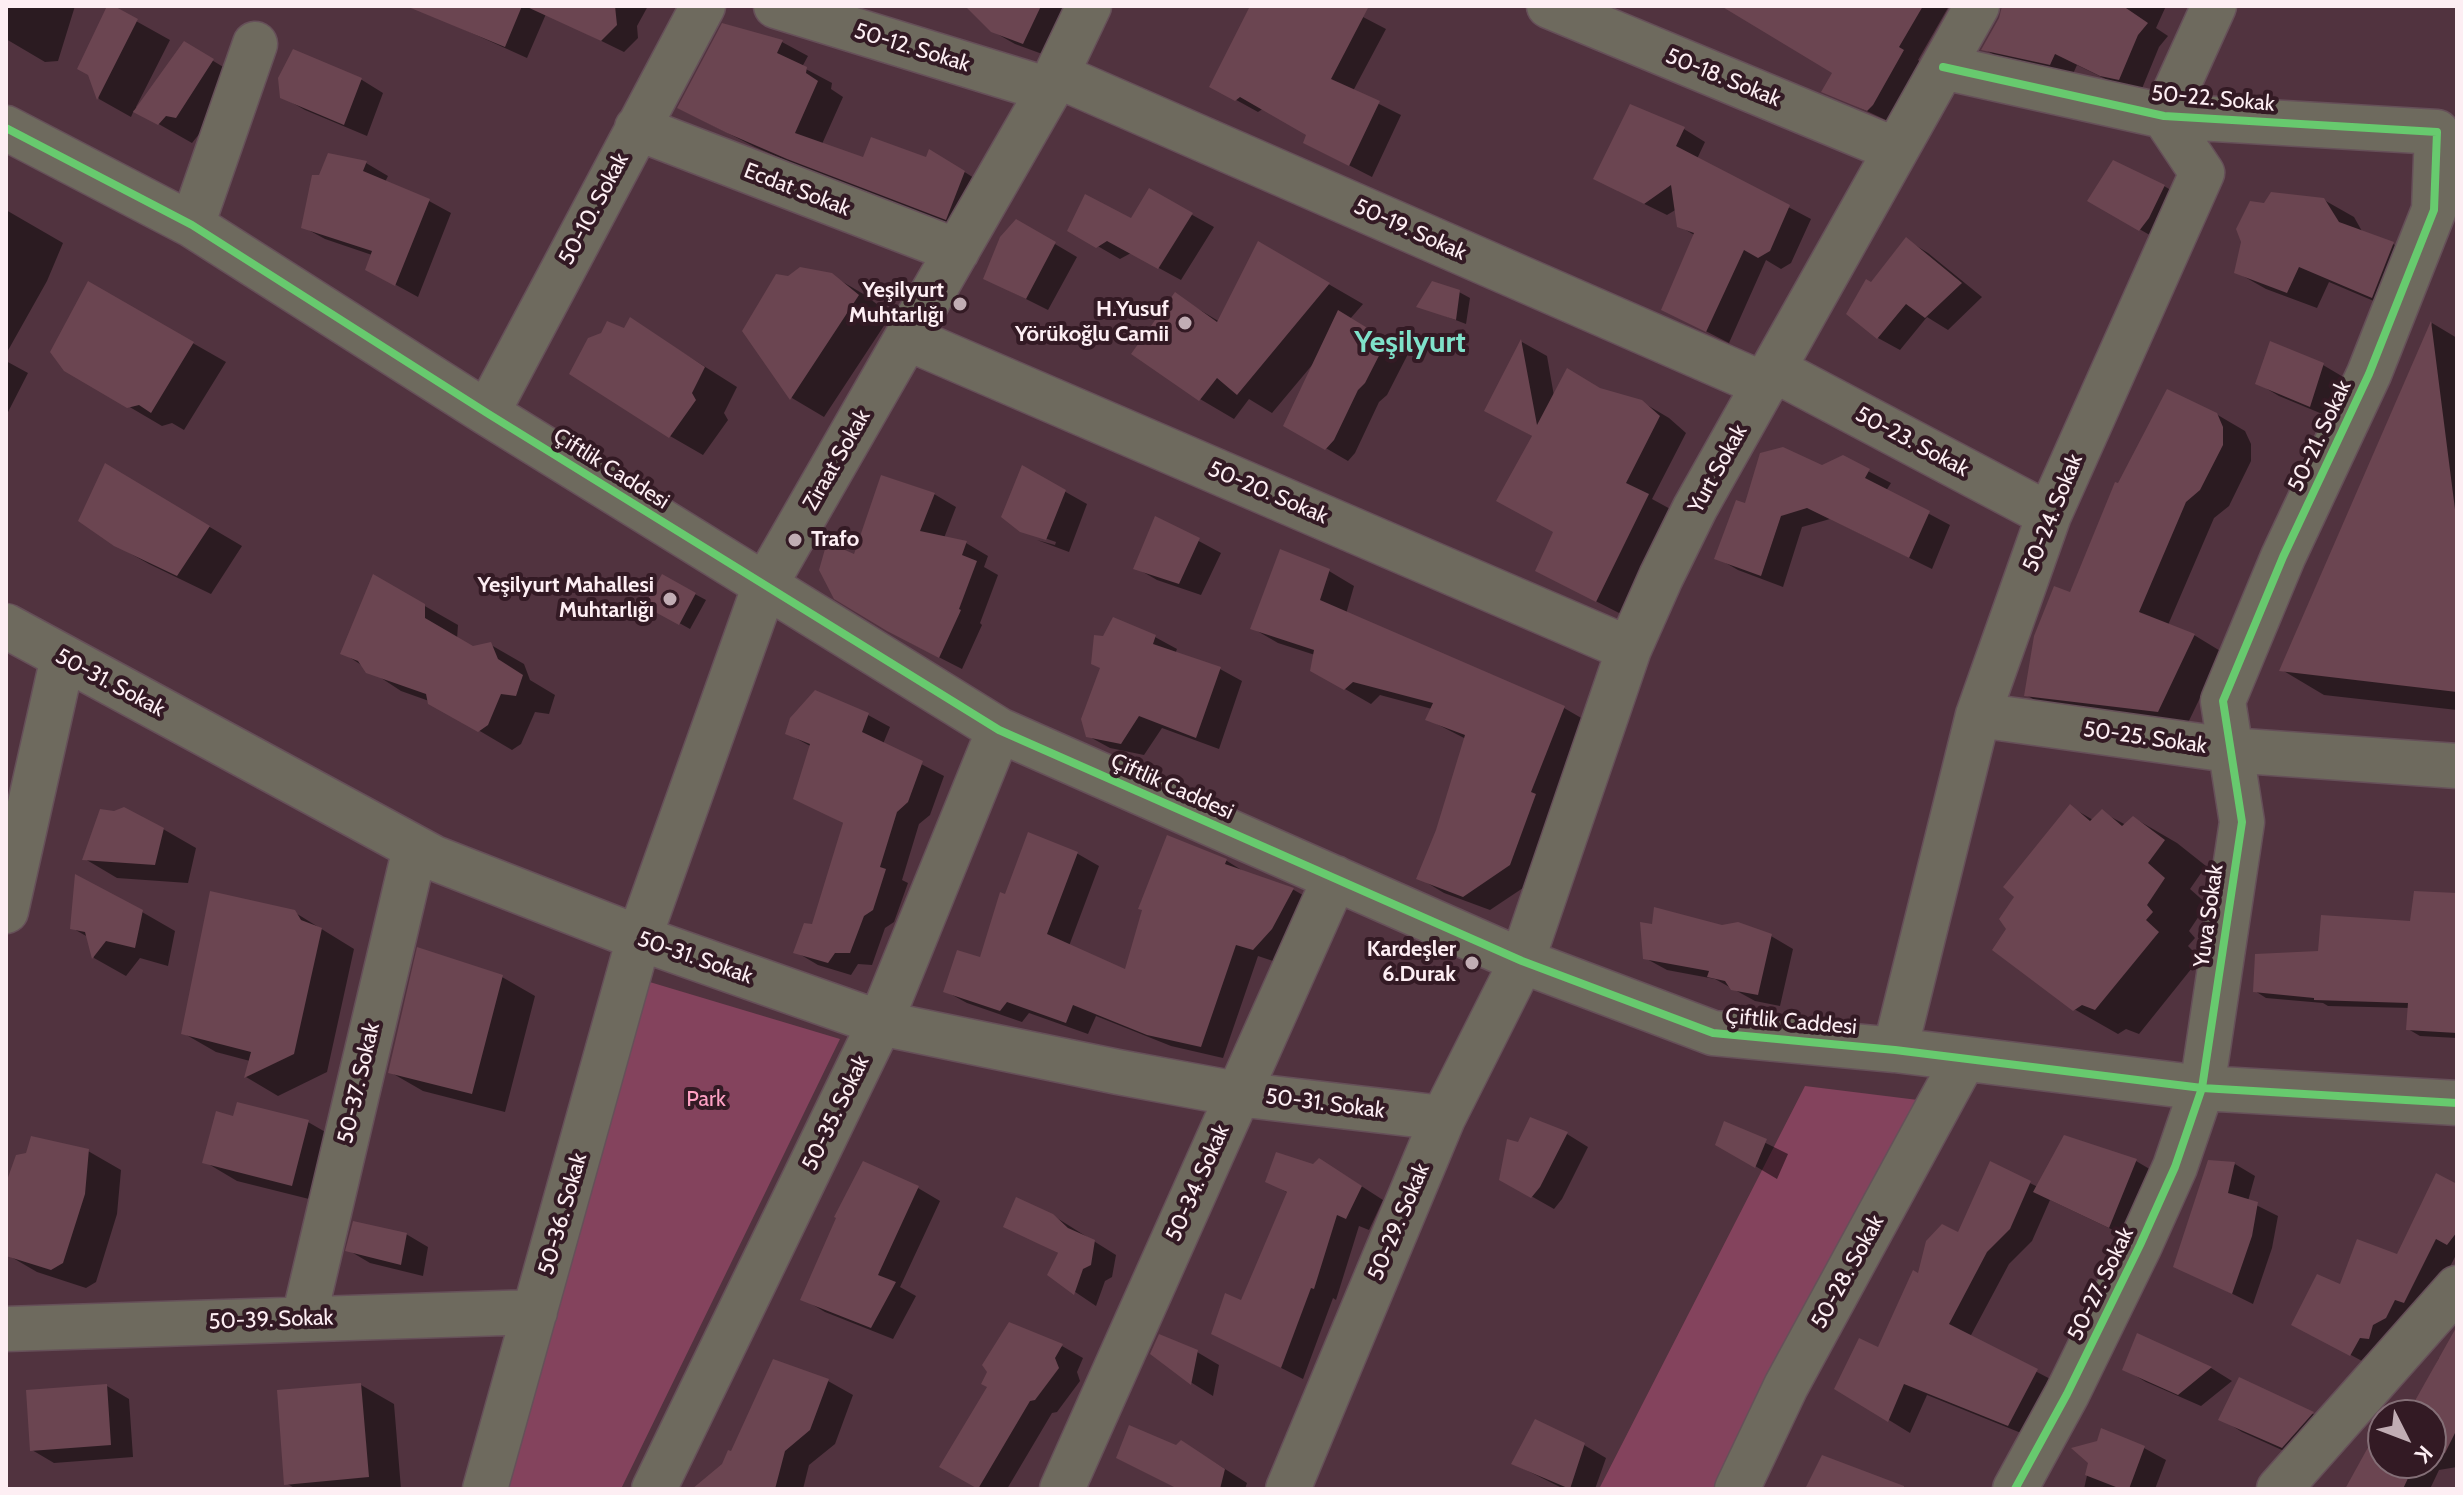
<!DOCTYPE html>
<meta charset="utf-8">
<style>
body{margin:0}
#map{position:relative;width:2463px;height:1495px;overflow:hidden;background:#51333f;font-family:Cabin,sans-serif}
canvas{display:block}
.frame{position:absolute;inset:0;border:8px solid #fdeef3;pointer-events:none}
.north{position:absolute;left:2367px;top:1399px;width:80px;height:80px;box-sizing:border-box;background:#331a24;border:2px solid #846f77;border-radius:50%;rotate:132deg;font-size:22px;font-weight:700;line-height:32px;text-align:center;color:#fdeef3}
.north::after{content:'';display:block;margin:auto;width:28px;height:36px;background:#c1adb4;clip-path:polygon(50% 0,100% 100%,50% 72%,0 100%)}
</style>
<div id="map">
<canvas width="2463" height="1495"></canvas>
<div class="frame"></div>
<div class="north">K</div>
</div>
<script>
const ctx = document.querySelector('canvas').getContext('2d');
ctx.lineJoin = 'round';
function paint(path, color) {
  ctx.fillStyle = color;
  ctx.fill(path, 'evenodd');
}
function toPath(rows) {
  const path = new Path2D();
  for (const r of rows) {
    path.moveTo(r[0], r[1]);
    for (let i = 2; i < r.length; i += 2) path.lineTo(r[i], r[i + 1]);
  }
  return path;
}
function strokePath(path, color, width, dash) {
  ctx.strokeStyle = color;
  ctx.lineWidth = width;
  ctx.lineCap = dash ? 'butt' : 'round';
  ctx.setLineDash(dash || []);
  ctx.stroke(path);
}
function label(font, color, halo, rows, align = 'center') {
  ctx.font = font + ' Cabin,sans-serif';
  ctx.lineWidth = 8;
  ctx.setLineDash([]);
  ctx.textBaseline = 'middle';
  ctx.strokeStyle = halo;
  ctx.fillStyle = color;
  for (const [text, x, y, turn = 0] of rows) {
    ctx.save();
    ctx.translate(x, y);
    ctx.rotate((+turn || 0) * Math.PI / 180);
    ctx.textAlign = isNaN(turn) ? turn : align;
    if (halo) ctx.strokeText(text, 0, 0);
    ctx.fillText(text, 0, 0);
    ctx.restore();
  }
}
paint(toPath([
 [643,980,840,1039,621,1489,503,1489],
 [1805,1086,1918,1100,1718,1489,1599,1489]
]), '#84435d');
paint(toPath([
 [6,6,75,6,58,61,45,62,6,39],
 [109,6,170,40,136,107,138,108,185,44,245,80,209,136,200,133,192,143,134,110,131,117,99,99,89,73],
 [412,6,648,6,637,26,638,38,624,52,546,14,527,58],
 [987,6,1068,6,1045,55,1015,44,992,31],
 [1251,6,1342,6,1386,29,1353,91,1401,115,1372,177,1327,154,1309,135,1264,108,1258,112,1211,86],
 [1758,6,1949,6,1918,60,1923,64,1888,121,1824,91,1835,73],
 [2007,6,2166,6,2156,28,2168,36,2159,47,2141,91,2124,88,2077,65,2072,76,2005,61,1984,49],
 [723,26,782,42,808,56,802,67,832,83,831,89,843,97,822,144,864,159,927,160,955,166,990,188,972,233,815,173,755,147,706,122],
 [294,52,362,80,383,93,367,136,305,110,282,97],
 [1684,129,1705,142,1697,159,1811,219,1791,263,1781,269,1766,260,1729,343,1686,321,1696,236,1679,226,1677,209,1667,215,1618,191],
 [329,155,366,163,388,176,385,182,429,201,451,213,418,297,367,269,372,255,325,239,303,227],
 [2164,186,2186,199,2162,242,2090,201],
 [1149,191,1214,227,1181,280,1131,253,1120,259,1070,230,1132,220],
 [2324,200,2354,217,2363,233,2393,244,2423,261,2402,313,2329,282,2317,308,2266,289,2236,272,2264,205],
 [6,210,63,243,47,281,6,354],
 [1016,221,1077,257,1048,310,1008,290],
 [1907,240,1928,253,1982,297,1948,330,1927,317,1900,350,1878,338,1849,313],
 [1259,244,1363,304,1350,319,1408,354,1387,395,1379,402,1355,453,1348,461,1286,425,1313,364,1272,413,1249,399,1234,419,1200,399,1175,295,1220,322],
 [831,275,865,295,891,315,824,417,792,398,744,331],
 [89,284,226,362,184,430,172,423,162,426,128,406],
 [1459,292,1470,298,1466,324,1419,306],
 [631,320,737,387,724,413,728,420,703,455,670,436,625,331],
 [2432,323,2457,338,2457,710,2324,695,2282,670],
 [1522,342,1547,356,1554,396,1604,392,1642,402,1669,418,1686,433,1652,499,1674,511,1623,615,1564,585,1555,532,1534,437,1486,410],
 [2271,344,2323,365,2345,378,2332,418,2279,396,2257,383],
 [6,361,28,373,6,416],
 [2216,414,2245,431,2251,444,2251,461,2229,506,2214,518,2168,625,2194,635,2222,652,2186,727,2054,711,2026,695,2071,594],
 [1843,458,1891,483,1886,491,1950,525,1932,569,1830,519,1802,527,1783,587,1738,570,1717,558,1746,506],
 [106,466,242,546,211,594,149,564,115,545],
 [1023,468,1087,504,1069,552,1037,540,1055,545,1056,542,1024,531],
 [934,494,956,507,944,538,966,543,988,556,984,567,998,575,980,623,982,625,962,669,911,643,855,557],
 [1156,518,1221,553,1201,595,1157,580,1136,568],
 [1329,571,1354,586,1346,614,1564,708,1590,723,1535,880,1490,910,1444,893,1419,878,1438,831,1466,739,1427,719,1432,709,1380,695,1371,704,1312,670,1315,655,1278,643,1252,628],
 [374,577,458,625,457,639,473,648,491,645,524,664,530,680,555,695,549,714,535,712,521,744,512,750,429,701,401,691,343,653],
 [663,577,706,600,690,629,647,605],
 [1155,637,1177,649,1175,654,1220,669,1242,681,1219,749,1162,728,1144,755,1110,748,1088,736,1102,668],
 [868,715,890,727,883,744,944,776,930,815,919,824,902,880,908,883,894,922,885,928,872,965,858,964,851,975,818,965,796,952,813,926,845,824,795,798,812,747,788,734],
 [2071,807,2093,820,2102,812,2126,825,2134,818,2177,843,2206,866,2190,889,2207,904,2189,931,2195,938,2188,946,2200,958,2139,1034,2126,1029,2118,1034,2074,1009,2008,928],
 [114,814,163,829,196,848,188,883,117,878,85,859],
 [1029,834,1078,854,1099,866,1069,946,1126,971,1168,837,1227,861,1248,874,1294,890,1315,902,1276,962,1258,956,1223,1058,1171,1046,1096,1016,1088,1034,1029,1013,1022,1022,967,1003,945,991,981,960],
 [2457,895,2457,1038,2420,1036,2408,1029,2410,1008,2328,1006,2323,1003,2266,998,2255,991,2320,953,2412,924],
 [142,912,175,931,168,966,140,958,126,976,94,958,88,937,72,928],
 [294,912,354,949,327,1072,278,1096,246,1077,250,1061,216,1052,183,1033],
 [1771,936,1793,949,1780,1006,1755,1001,1715,979,1667,970,1645,958],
 [502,977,535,996,505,1112,423,1091,390,1072],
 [235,1118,308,1122,341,1141,325,1203,237,1181,205,1162],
 [1725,1123,1788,1154,1777,1179,1718,1144],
 [1567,1134,1588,1147,1562,1199,1554,1209,1501,1179,1519,1145],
 [88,1151,121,1170,117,1214,96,1282,86,1288,37,1272,6,1254,6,1201],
 [2136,1161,2158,1174,2132,1239,2050,1200,2032,1241,2009,1264,1970,1337,2058,1383,2031,1437,1927,1395,1910,1433,1837,1388,1879,1349,1919,1276,1959,1235,1991,1164,2038,1187],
 [2235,1164,2255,1176,2248,1201,2278,1216,2272,1248,2253,1304,2176,1266],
 [1341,1173,1383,1200,1369,1230,1359,1226,1336,1300,1333,1298,1303,1379,1236,1345,1242,1302,1288,1193,1267,1181],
 [2457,1186,2457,1253,2426,1314,2373,1367,2316,1336,2341,1286,2398,1256],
 [918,1188,940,1201,900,1287,916,1296,893,1339,825,1312,803,1299],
 [1052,1215,1116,1255,1112,1277,1105,1281,1096,1306,1050,1275,1060,1254,1005,1226],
 [406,1234,428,1247,423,1276,370,1263,348,1250],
 [2138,1336,2211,1368,2232,1381,2201,1406,2146,1382,2124,1369],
 [1062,1346,1083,1358,1077,1372,1080,1381,1057,1412,1052,1413,1007,1489,981,1489,941,1467],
 [1197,1352,1219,1365,1213,1396,1192,1383,1152,1353],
 [2439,1358,2457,1362,2457,1467,2439,1470,2430,1489,2357,1489,2383,1451,2383,1463,2431,1463,2431,1415,2410,1415],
 [2240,1379,2313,1414,2334,1426,2304,1460,2242,1432,2221,1419],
 [828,1381,853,1395,835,1444,809,1465,803,1489,709,1489,732,1454],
 [361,1385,394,1404,401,1489,296,1489,286,1483],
 [107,1386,129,1399,133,1457,54,1463,32,1450],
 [2099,1443,2144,1448,2166,1460,2155,1489,2084,1489,2090,1462],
 [1584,1445,1606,1458,1595,1489,1564,1489,1514,1464],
 [1176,1448,1203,1455,1247,1483,1245,1489,1179,1489]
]), '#0007');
paint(toPath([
 [107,6,114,6,138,19,97,100,88,75,77,69],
 [406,6,522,6,505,47],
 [525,6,615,6,617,25,601,41],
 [965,6,1041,6,1023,44,991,32],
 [1250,6,1369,6,1331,79,1380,101,1349,166,1303,143,1306,135,1240,97,1235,101,1209,87],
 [1721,6,1923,6,1899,47,1904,50,1873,105,1867,111,1821,92,1832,73],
 [2002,6,2123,6,2148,23,2138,35,2119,80,2100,76,2055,54,2050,65,1981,50,1999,18],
 [722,23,783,40,777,53,807,67,806,73,818,81,795,133,863,157,871,137,926,157,929,149,965,171,946,220,787,159,727,133,677,108],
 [184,41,214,59,176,118,166,116,158,125,133,112],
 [293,49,362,78,344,125,280,98,278,78],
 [1630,104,1685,127,1676,146,1790,205,1770,251,1758,258,1744,250,1706,332,1661,310,1694,233,1677,227,1671,185,1644,204,1593,179],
 [328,153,367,161,363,171,430,199,395,286,365,270,372,251,301,228,312,175,319,175],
 [2113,160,2165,185,2149,218,2139,231,2087,201],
 [1149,188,1193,213,1158,269,1107,241,1096,248,1067,231,1085,194,1131,218],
 [2271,192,2324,198,2339,222,2394,242,2372,298,2299,267,2287,293,2234,273,2241,242,2236,229,2250,201,2264,203],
 [1016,219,1056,242,1026,299,983,279,1000,237],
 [1906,237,1962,283,1925,318,1906,304,1877,339,1846,314,1866,279,1871,282],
 [1258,241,1330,283,1237,395,1217,378,1199,401,1131,354,1175,292,1217,322],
 [800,267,832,273,859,295,790,400,742,331,776,274,788,276],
 [88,281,194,342,151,413,139,405,127,408,64,371,50,352],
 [1432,281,1460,290,1456,320,1416,307],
 [1338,310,1387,340,1365,383,1358,390,1334,440,1325,450,1283,426],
 [630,317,705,367,692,393,696,400,669,438,569,374,588,338,601,333,607,321,624,328],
 [2431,321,2457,525,2457,692,2279,671],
 [1521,339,1537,425,1567,368,1600,388,1642,400,1660,416,1626,483,1649,494,1596,602,1535,571,1553,532,1496,501,1532,436,1484,411],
 [2270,341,2324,363,2310,407,2255,384],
 [2167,389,2217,413,2223,427,2223,445,2200,490,2186,502,2139,612,2195,634,2158,712,2024,696,2034,636,2054,586,2070,592,2115,482,2118,483],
 [1783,447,1822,465,1843,455,1870,469,1865,478,1930,511,1909,558,1807,508,1781,516,1761,576,1714,559,1736,500,1745,503,1760,453],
 [105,463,210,526,177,576,114,546,78,521],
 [1022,465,1066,490,1046,540,1020,532,1001,517],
 [881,475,935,493,920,531,967,541,962,555,977,561,959,609,961,610,939,658,887,631,834,599,819,570,827,542,854,554],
 [1155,516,1200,538,1179,584,1133,569],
 [1280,549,1330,569,1320,600,1565,706,1531,792,1536,794,1510,865,1463,897,1416,879,1436,830,1465,735,1425,720,1433,703,1353,682,1344,690,1310,671,1314,650,1250,629],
 [373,574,425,604,425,618,473,646,491,642,498,659,523,675,516,696,501,694,488,725,478,732,428,704,426,694,366,673,358,661,340,654],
 [662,574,696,593,679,625,644,606],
 [1113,617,1156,635,1153,644,1221,667,1196,738,1139,716,1121,744,1086,737,1081,719,1100,668,1091,664,1094,635,1103,636],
 [815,690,869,713,862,732,923,761,908,802,897,812,880,867,886,869,873,910,864,916,850,953,835,953,828,963,793,953,804,923,812,924,843,823,793,799,810,744,785,734,790,718],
 [2070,804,2090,821,2102,809,2122,826,2133,816,2165,840,2148,863,2165,878,2147,905,2153,912,2146,920,2159,932,2095,1010,2082,1005,2073,1011,1992,950,2006,929,1999,919,2014,897,2003,887],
 [124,807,164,828,155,865,82,860,100,809,114,811],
 [1028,832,1078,852,1047,934,1125,969,1142,910,1138,909,1167,835,1227,859,1225,864,1294,888,1272,929,1253,950,1236,945,1201,1047,1147,1035,1073,1005,1066,1023,1007,1002,1000,1011,943,992,957,950,980,957,1000,892,1005,894],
 [75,874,143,910,135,948,106,941,92,959,85,932,70,929],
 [210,891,295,910,301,920,322,928,294,1054,244,1078,251,1052,181,1034],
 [2414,891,2457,893,2457,1033,2406,1030,2408,1003,2314,1000,2314,998,2253,992,2255,954,2318,951,2321,915,2410,921],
 [1654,907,1722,925,1738,922,1772,934,1758,995,1731,990,1725,981,1707,977,1709,971,1643,959,1640,922,1652,924],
 [417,947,503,975,472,1094,388,1073],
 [237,1102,309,1120,292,1186,202,1163,216,1111,233,1116],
 [1530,1117,1568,1132,1540,1187,1531,1198,1499,1180,1507,1139,1518,1142],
 [1724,1121,1767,1139,1755,1168,1715,1145],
 [2064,1135,2137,1159,2109,1228,2033,1192],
 [31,1136,89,1149,85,1194,63,1263,51,1270,6,1256,6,1183,16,1155,26,1153],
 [1276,1152,1313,1164,1319,1158,1362,1186,1346,1219,1337,1215,1314,1289,1311,1288,1281,1368,1211,1334,1225,1293,1241,1300,1287,1192,1265,1182],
 [2208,1160,2235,1162,2228,1193,2258,1202,2252,1236,2232,1294,2173,1267],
 [863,1161,919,1186,878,1275,896,1282,871,1328,800,1300,836,1218,834,1217],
 [1990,1161,2031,1181,2010,1229,1987,1252,1949,1324,2038,1369,2008,1426,1904,1384,1888,1422,1834,1389,1859,1338,1878,1347,1913,1270,1918,1273,1926,1241,1942,1224,1958,1232],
 [2436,1173,2457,1184,2457,1232,2447,1245,2436,1239,2404,1303,2395,1300,2386,1318,2373,1325,2369,1339,2360,1338,2350,1356,2291,1325,2317,1274,2340,1284,2357,1239,2397,1254],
 [1016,1197,1053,1214,1068,1228,1095,1240,1091,1265,1083,1269,1074,1295,1047,1275,1058,1253,1003,1227],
 [353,1221,407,1233,401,1265,345,1251],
 [1009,1322,1063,1344,1055,1358,1059,1368,1035,1400,1030,1401,978,1489,939,1467,987,1387,981,1384,987,1372,982,1365],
 [2457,1326,2457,1429,2445,1453,2431,1456,2431,1415,2407,1415],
 [2137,1333,2212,1367,2178,1395,2122,1370],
 [1159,1334,1198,1350,1191,1385,1150,1354],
 [773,1359,829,1379,810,1430,785,1451,775,1489,692,1489,722,1464,728,1450,731,1451],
 [2239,1377,2314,1412,2282,1448,2218,1420],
 [361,1383,369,1477,284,1485,277,1390],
 [107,1384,111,1445,30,1451,26,1390],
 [1535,1419,1585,1443,1570,1489,1511,1464],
 [1129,1425,1176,1445,1181,1440,1225,1469,1220,1489,1178,1489,1116,1458],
 [2101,1428,2145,1446,2129,1489,2121,1489,2085,1475,2088,1463,2071,1448,2097,1441],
 [2371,1442,2383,1449,2383,1463,2415,1463,2403,1489,2345,1489],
 [1822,1455,1904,1486,1904,1489,1805,1489]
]), '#6b4551');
const minor = toPath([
 [776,6,1049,90],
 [1549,6,1896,150],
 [1943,67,2164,116,2437,132,2434,210,2369,374,2283,557,2223,701,2242,822,2202,1088,2175,1167,2140,1245,2067,1394,2015,1489],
 [1056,75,1765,385],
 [6,128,192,225,487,413,999,730,1522,961,1713,1033,1895,1050,2202,1088,2457,1103],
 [637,128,957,251],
 [192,225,255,44],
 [907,338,1629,649],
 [1773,369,2049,515],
 [487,413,703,6],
 [6,626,434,858,639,938,880,1023,1118,1072,1237,1094,1443,1118],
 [1978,715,2229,750,2457,766],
 [6,911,63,657],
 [1895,1050,1978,715,2049,515,2202,173,2164,116,2214,6],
 [304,1318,415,848],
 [6,1329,535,1312],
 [485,1489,639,938,765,585,1049,90,1089,6],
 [654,1489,880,1023,999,730],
 [1062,1489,1335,878],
 [1288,1489,1443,1118,1522,961,1629,649,1661,577,1695,508,1977,6],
 [1737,1489,1786,1386,1964,1059],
 [2279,1489,2457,1288]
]);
strokePath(minor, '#665059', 47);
strokePath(minor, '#6e6a5e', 44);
strokePath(toPath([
 [1943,67,2164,116,2437,132,2434,210,2369,374,2283,557,2223,701,2242,822,2202,1088,2175,1167,2140,1245,2067,1394,2015,1489],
 [6,128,192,225,487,413,999,730,1522,961,1713,1033,1895,1050,2202,1088,2457,1103]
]), '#67ca6e', 8);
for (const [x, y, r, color] of [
 [960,304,8,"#c1adb4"],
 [1185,323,8,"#c1adb4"],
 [795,540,8,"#c1adb4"],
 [670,599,8,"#c1adb4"],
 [1472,963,8,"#c1adb4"]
]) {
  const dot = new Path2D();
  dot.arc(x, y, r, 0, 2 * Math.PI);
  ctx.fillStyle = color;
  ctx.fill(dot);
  strokePath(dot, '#331a24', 3);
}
label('22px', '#fdeef3', '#331a24', [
 ["50-12. Sokak",912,48,17],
 ["50-18. Sokak",1723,78,22],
 ["50-22. Sokak",2213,99,5],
 ["Ecdat Sokak",797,190,21],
 ["50-10. Sokak",594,209,-62],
 ["50-19. Sokak",1410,230,24],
 ["50-21. Sokak",2320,436,-65],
 ["50-23. Sokak",1912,442,28],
 ["Ziraat Sokak",837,460,-60],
 ["Çiftlik Caddesi",611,469,32],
 ["Yurt Sokak",1718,469,-61],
 ["50-20. Sokak",1268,493,23],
 ["50-24. Sokak",2053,513,-68],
 ["50-31. Sokak",110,683,28],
 ["50-25. Sokak",2145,738,8],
 ["Çiftlik Caddesi",1172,787,24],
 ["Yuva Sokak",2209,916,-82],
 ["50-31. Sokak",695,958,19],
 ["Çiftlik Caddesi",1791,1022,5],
 ["50-37. Sokak",359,1083,-77],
 ["50-31. Sokak",1325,1104,7],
 ["50-35. Sokak",836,1113,-64],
 ["50-34. Sokak",1198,1183,-66],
 ["50-36. Sokak",563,1214,-74],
 ["50-29. Sokak",1399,1222,-67],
 ["50-28. Sokak",1848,1272,-61],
 ["50-27. Sokak",2101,1284,-64],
 ["50-39. Sokak",271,1320,-2]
]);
label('bold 22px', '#fdeef3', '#331a24', [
 ["Yeşilyurt",944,291],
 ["Muhtarlığı",944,316],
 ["H.Yusuf",1169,310],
 ["Yörükoğlu Camii",1169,335],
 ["Trafo",811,540,"left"],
 ["Yeşilyurt Mahallesi",654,586],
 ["Muhtarlığı",654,611],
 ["Kardeşler",1456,950],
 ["6.Durak",1456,975]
], 'right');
label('22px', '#fea1c4', '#331a24', [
 ["Park",706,1100]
]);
label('bold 30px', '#7fe2ca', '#331a24', [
 ["Yeşilyurt",1410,343]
]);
</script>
